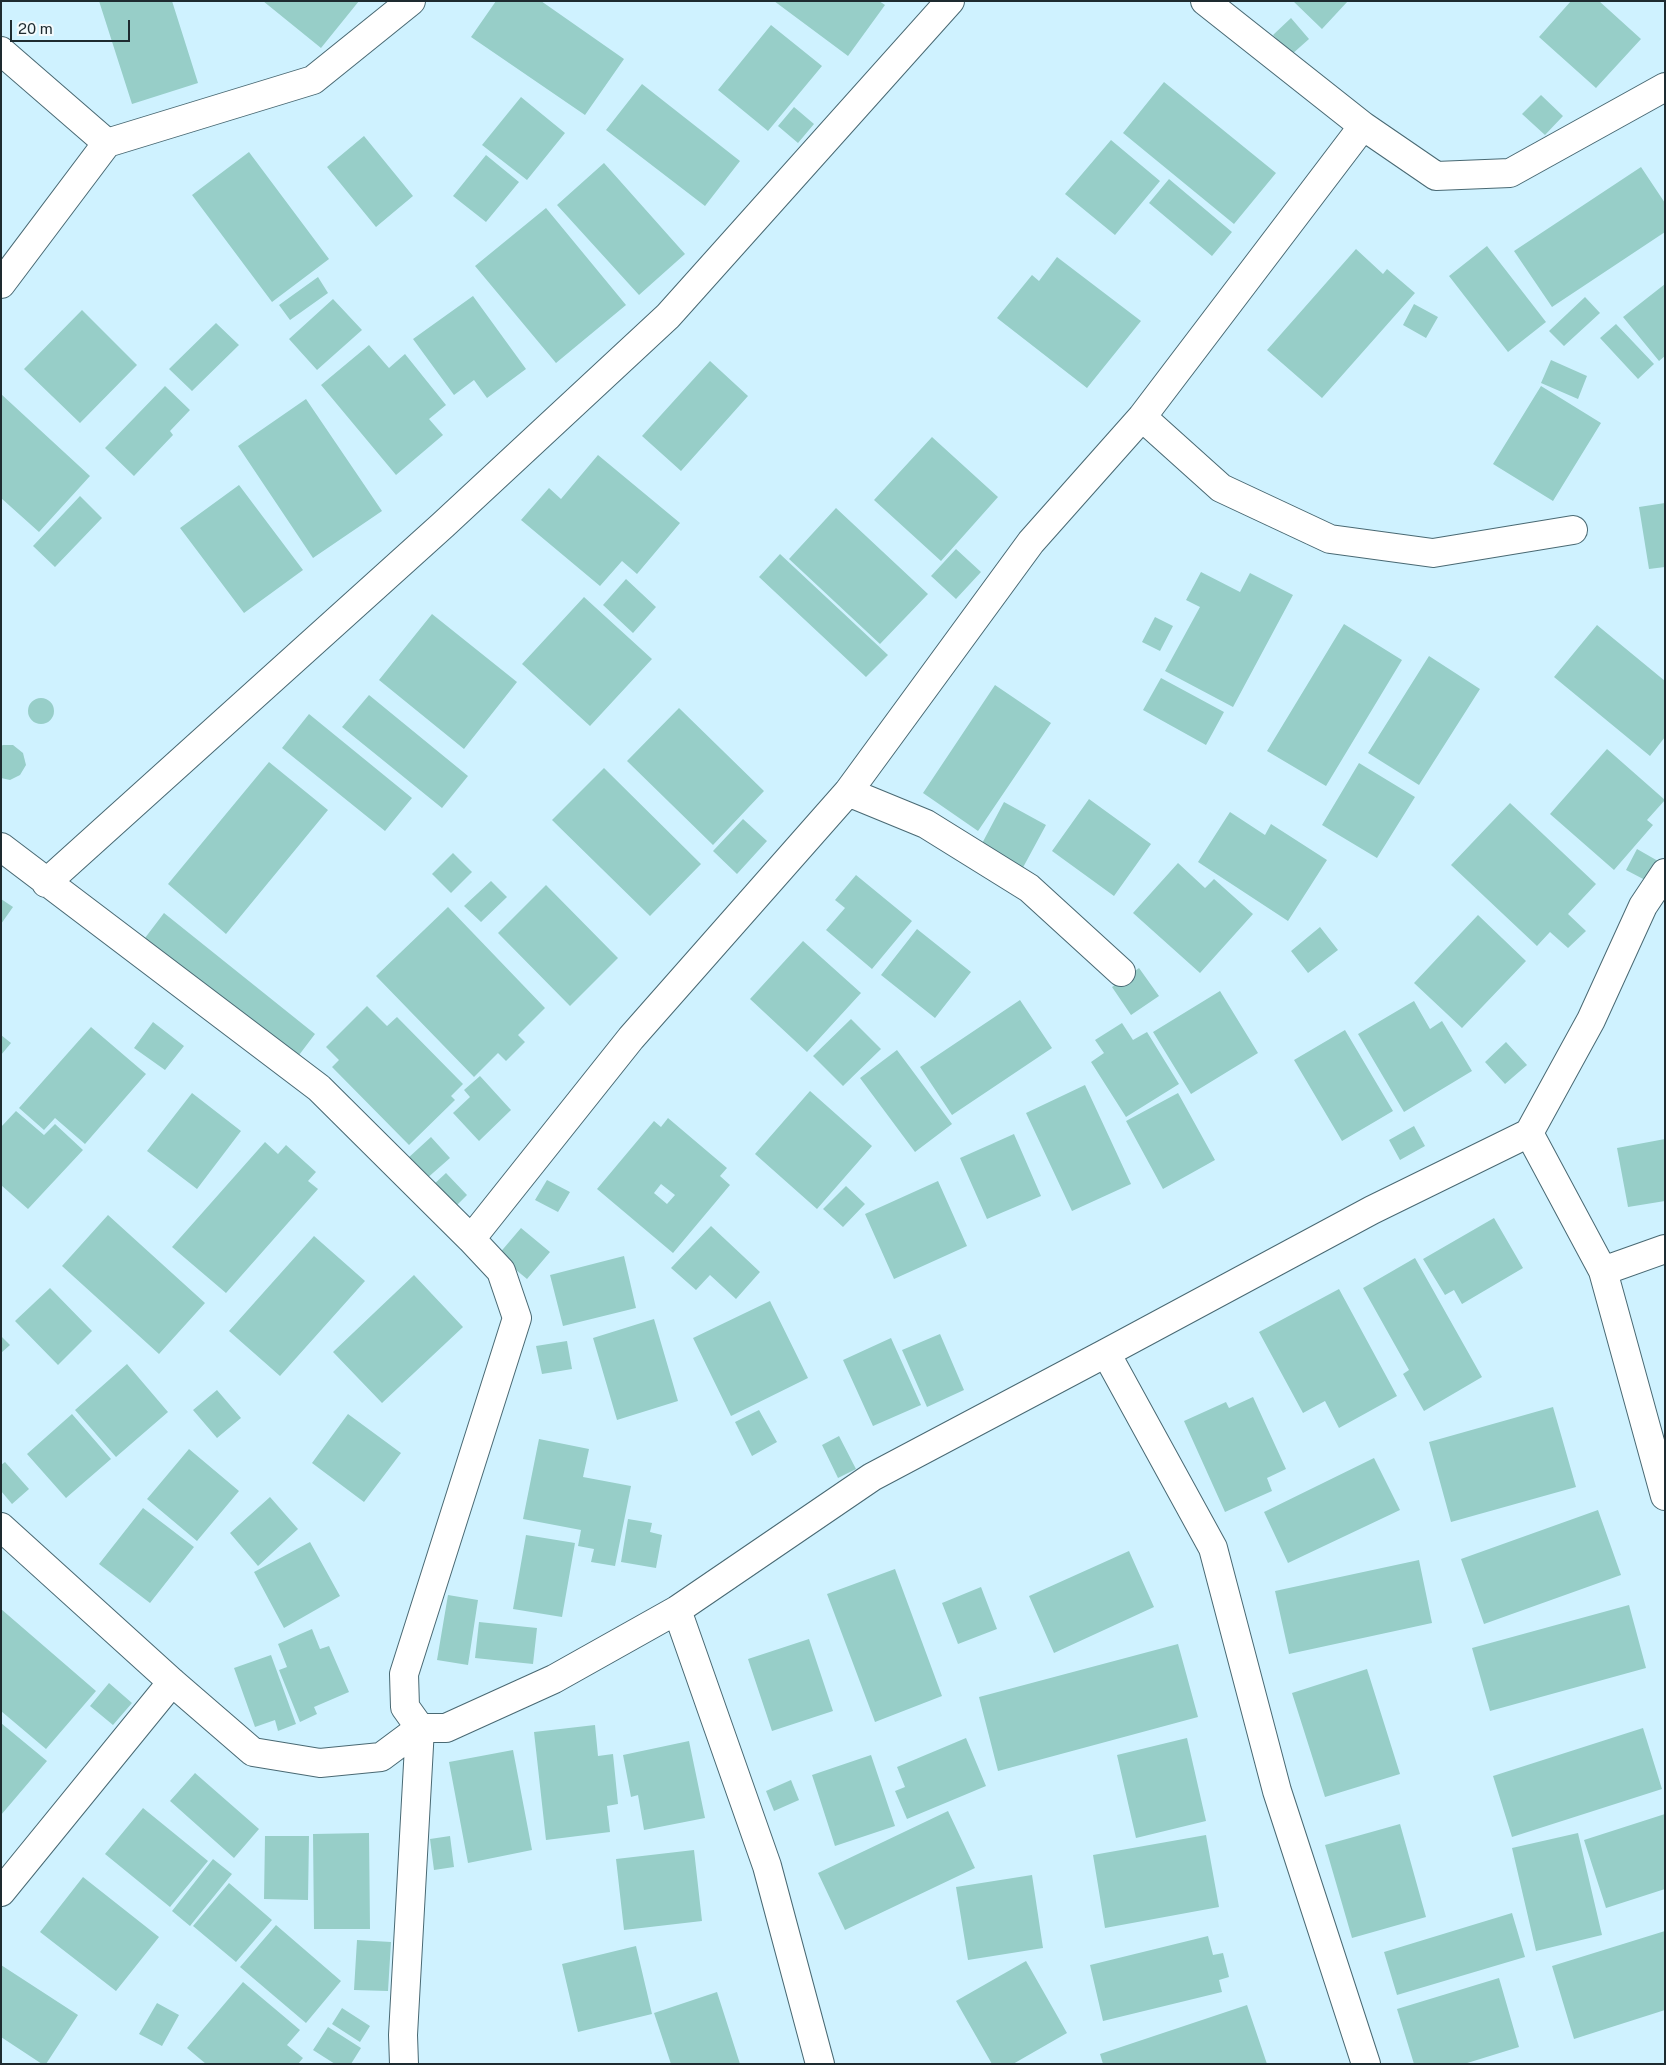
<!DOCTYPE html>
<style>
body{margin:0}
#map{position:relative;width:1666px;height:2065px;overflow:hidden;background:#cff2ff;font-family:"Public Sans",sans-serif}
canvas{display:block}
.frame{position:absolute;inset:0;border:2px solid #1e2b30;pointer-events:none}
.scale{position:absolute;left:10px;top:20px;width:120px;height:22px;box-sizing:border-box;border:2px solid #1e2b30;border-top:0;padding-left:6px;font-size:15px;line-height:18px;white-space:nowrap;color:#1e2b30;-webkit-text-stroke:4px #f3fafc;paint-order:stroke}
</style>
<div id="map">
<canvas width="1666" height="2065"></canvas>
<div class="frame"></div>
<div class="scale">20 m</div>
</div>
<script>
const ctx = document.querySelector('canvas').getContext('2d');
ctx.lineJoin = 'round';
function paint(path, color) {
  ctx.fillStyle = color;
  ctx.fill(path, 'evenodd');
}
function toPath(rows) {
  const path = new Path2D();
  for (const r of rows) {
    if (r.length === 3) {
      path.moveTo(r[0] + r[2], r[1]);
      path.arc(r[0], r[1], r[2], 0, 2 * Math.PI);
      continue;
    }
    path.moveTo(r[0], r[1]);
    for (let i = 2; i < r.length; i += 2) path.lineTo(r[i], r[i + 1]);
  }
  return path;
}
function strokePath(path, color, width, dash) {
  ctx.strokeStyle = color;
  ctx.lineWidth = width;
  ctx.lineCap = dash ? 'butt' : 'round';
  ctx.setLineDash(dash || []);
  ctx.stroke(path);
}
paint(toPath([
 [99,1,172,1,198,83,132,104],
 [263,1,359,1,321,48],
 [496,1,541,1,624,59,585,115,471,37],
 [774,1,879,1,885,5,848,56],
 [1293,1,1348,1,1322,29],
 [1571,1,1599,1,1641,39,1596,88,1539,37],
 [1291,18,1309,39,1291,55,1273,35],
 [771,25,822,66,768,131,718,90],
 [1164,82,1276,173,1234,224,1123,133],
 [642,84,740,161,705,206,606,130],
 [1541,95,1563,116,1545,135,1522,114],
 [521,97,565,133,527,180,482,145],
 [794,107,814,124,798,143,778,126],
 [364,136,413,196,376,227,327,167],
 [1111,140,1160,181,1115,235,1065,194],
 [249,152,329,259,272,302,192,195],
 [486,155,519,182,486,222,453,196],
 [604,163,685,254,639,295,557,205],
 [1641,167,1665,203,1665,232,1552,307,1514,251],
 [1169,179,1232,232,1212,256,1149,203],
 [546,208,626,305,556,363,475,266],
 [1487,246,1546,322,1508,352,1449,276],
 [1356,249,1383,274,1387,269,1415,293,1322,398,1267,350],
 [1057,257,1141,321,1087,388,997,318,1032,275,1039,281],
 [318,277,328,293,290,320,279,305],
 [1665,284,1665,356,1659,361,1623,317],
 [473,296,526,369,487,398,474,380,454,395,413,339],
 [1585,297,1600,313,1564,346,1549,331],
 [333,299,362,330,317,370,289,339],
 [1414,304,1438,317,1426,338,1403,325],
 [82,310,137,365,80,423,24,369],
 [216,323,239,345,192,391,169,369],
 [1616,324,1654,364,1638,379,1600,338],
 [369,345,389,368,405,354,446,405,429,419,443,435,396,475,321,385],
 [1551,360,1587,376,1578,399,1541,383],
 [710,361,748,396,681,471,642,436],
 [165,386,190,410,170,431,173,435,134,476,105,448],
 [1541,386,1601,423,1553,501,1493,464],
 [1,394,90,476,39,532,1,498],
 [306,399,382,511,313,558,238,446],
 [932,437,998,497,941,561,874,500],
 [598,455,680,523,637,574,622,561,600,586,521,520,549,488,561,499],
 [239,485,303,570,244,613,180,528],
 [80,496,102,518,55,567,33,546],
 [1665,503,1665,567,1649,569,1639,507],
 [836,508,928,594,880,644,789,559],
 [956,549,981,572,956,599,931,576],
 [780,554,888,655,866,677,759,577],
 [1201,572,1240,592,1250,573,1293,595,1233,707,1165,671,1200,607,1186,600],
 [626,579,656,607,633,633,603,605],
 [584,597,652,659,590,726,522,664],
 [432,614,517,682,464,749,379,680],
 [1155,617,1173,626,1160,651,1142,642],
 [1344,624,1402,660,1326,786,1267,751],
 [1597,625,1665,681,1665,737,1650,756,1554,677],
 [1429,656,1480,689,1419,785,1368,753],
 [1161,678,1224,712,1206,745,1143,710],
 [995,685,1051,723,978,831,923,793],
 [369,695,468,776,442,808,342,727],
 [41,711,13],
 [679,708,764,791,713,845,627,761],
 [309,714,412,798,385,831,282,748],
 [3,745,13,745,23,753,26,765,20,775,10,780,1,778,1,746],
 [1607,749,1665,800,1647,820,1653,825,1614,870,1550,814],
 [269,762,328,810,226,934,168,884],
 [1359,763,1415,797,1377,858,1322,825],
 [604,768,701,864,650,916,552,820],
 [1089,799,1151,844,1114,896,1052,851],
 [1004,802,1046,825,1020,873,978,851],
 [1510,803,1596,884,1568,914,1586,931,1568,948,1550,932,1537,946,1451,865],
 [1230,812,1265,835,1271,824,1327,860,1288,921,1198,862],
 [743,819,767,841,737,874,713,851],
 [1637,849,1658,861,1647,881,1626,870],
 [453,853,472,872,451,893,432,874],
 [1178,863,1205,888,1214,879,1253,914,1200,973,1133,913],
 [856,875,912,921,872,969,826,930,845,908,835,900],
 [491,881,507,897,481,922,464,906],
 [546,885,618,958,570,1006,498,933],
 [1,899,13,907,1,924],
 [448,907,545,1008,518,1035,525,1042,506,1061,498,1053,474,1077,376,976],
 [164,913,315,1034,296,1059,145,938],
 [1478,915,1526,961,1462,1028,1414,983],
 [1320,927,1338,950,1308,973,1291,951],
 [917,929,971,972,935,1018,881,975],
 [803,941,861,993,807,1052,750,999],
 [1139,968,1159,996,1131,1015,1112,987],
 [1220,991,1258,1053,1191,1094,1153,1032],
 [1020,1000,1052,1048,952,1115,920,1067],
 [1414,1001,1430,1029,1442,1021,1472,1071,1404,1112,1358,1034],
 [367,1006,387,1026,397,1017,463,1084,451,1096,455,1100,409,1145,332,1067,339,1060,326,1047],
 [851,1019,881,1049,843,1086,813,1056],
 [153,1022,184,1046,165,1070,134,1048],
 [1122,1023,1133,1040,1147,1032,1179,1084,1126,1117,1091,1062,1104,1053,1095,1040],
 [91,1027,146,1074,85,1144,55,1118,44,1130,19,1108],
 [1345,1030,1393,1111,1342,1141,1294,1060],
 [1,1035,11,1043,1,1055],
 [1506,1042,1527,1065,1505,1084,1485,1062],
 [897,1050,952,1124,915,1152,860,1078],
 [480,1076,511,1110,479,1141,453,1113,470,1097,464,1090],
 [1085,1085,1131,1184,1072,1211,1026,1113],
 [810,1091,872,1146,817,1209,755,1154],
 [192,1093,241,1131,197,1189,147,1151],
 [1178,1093,1215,1160,1163,1189,1126,1121],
 [16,1111,44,1135,55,1124,83,1150,28,1209,1,1185,1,1127],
 [668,1118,727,1168,720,1176,730,1185,673,1253,597,1189,654,1121,661,1127],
 [661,1184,675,1195,667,1204,654,1193],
 [1414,1126,1425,1146,1400,1160,1389,1140],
 [1014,1134,1041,1196,987,1219,960,1158],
 [431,1137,450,1158,425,1180,407,1159],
 [1665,1139,1665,1201,1628,1207,1617,1148],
 [265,1142,278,1154,286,1145,316,1172,308,1181,318,1189,226,1293,172,1247],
 [446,1173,467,1195,453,1209,432,1186],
 [547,1180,570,1192,558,1212,535,1200],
 [938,1181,967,1246,894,1279,865,1214],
 [846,1186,865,1204,843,1227,823,1209],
 [108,1215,205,1303,159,1354,62,1266],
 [1494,1218,1523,1268,1462,1304,1454,1290,1445,1295,1423,1259],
 [711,1226,760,1272,736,1299,710,1275,696,1290,671,1268],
 [521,1228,550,1252,527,1279,498,1255],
 [314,1236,365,1281,280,1376,229,1331],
 [624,1256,636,1308,563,1326,550,1275],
 [1415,1258,1482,1377,1424,1411,1403,1374,1409,1370,1363,1288],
 [414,1275,463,1327,382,1403,333,1352],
 [50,1288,92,1331,58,1365,15,1321],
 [1339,1289,1397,1396,1339,1428,1325,1401,1303,1413,1259,1332],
 [770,1301,808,1378,731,1416,693,1338],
 [654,1319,678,1401,617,1420,593,1338],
 [940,1334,964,1390,927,1407,902,1350],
 [1,1336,10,1345,1,1353],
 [891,1338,921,1405,873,1426,843,1360],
 [567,1341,572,1369,542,1374,536,1346],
 [127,1364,168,1412,116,1457,75,1410],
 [217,1390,241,1418,217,1438,193,1410],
 [1253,1397,1286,1469,1267,1478,1272,1491,1225,1512,1184,1421,1226,1402,1229,1408],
 [1553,1407,1576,1487,1451,1522,1429,1442],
 [759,1410,777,1442,752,1456,735,1422],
 [72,1414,111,1459,66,1498,27,1454],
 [348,1414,401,1453,364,1502,312,1463],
 [839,1436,856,1469,838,1478,822,1445],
 [539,1439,589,1449,583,1477,631,1486,615,1566,591,1562,594,1549,578,1546,581,1530,523,1519],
 [189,1449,239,1491,197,1541,147,1499],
 [1374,1458,1400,1510,1288,1563,1264,1512],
 [5,1462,29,1489,12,1504,1,1491,1,1465],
 [270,1497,298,1529,258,1566,230,1533],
 [143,1508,194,1547,150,1603,99,1564],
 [1598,1510,1621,1575,1484,1624,1461,1559],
 [628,1519,652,1523,650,1532,662,1535,656,1568,621,1562],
 [526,1535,575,1543,562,1617,513,1609],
 [310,1542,340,1596,284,1628,254,1572],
 [1129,1551,1154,1607,1054,1653,1029,1596],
 [1419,1560,1432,1623,1289,1654,1275,1591],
 [895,1569,942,1696,875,1722,827,1594],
 [981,1587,997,1629,958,1644,942,1603],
 [448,1595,478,1600,468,1665,437,1660],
 [1629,1605,1646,1668,1490,1711,1472,1648],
 [1,1609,96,1691,46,1749,1,1711],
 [479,1622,537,1628,533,1664,475,1658],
 [312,1629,320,1649,329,1646,349,1692,314,1707,317,1714,300,1722,279,1670,287,1667,278,1644],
 [809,1639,833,1711,772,1731,748,1659],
 [1178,1644,1198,1717,998,1771,979,1697],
 [271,1655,296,1724,278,1731,275,1720,255,1727,234,1668],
 [1367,1669,1400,1774,1325,1797,1292,1693],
 [109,1683,132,1703,113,1725,90,1706],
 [1,1723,47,1761,1,1815],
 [595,1725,598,1756,613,1754,618,1804,607,1806,610,1832,546,1840,534,1732],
 [1643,1728,1662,1789,1512,1837,1493,1776],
 [966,1738,986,1786,907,1819,895,1791,905,1787,897,1767],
 [1187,1738,1206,1821,1136,1838,1117,1755],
 [689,1741,705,1818,644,1830,638,1795,631,1797,623,1755],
 [513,1750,532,1850,468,1863,449,1762],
 [871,1755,895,1826,835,1846,812,1775],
 [195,1773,259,1829,234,1858,170,1801],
 [791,1780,799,1800,774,1811,766,1791],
 [143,1808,208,1861,170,1907,105,1854],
 [948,1811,975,1868,845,1930,818,1873],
 [1665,1814,1665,1889,1606,1908,1584,1840],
 [1400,1824,1426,1917,1352,1938,1325,1845],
 [369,1833,370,1929,314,1929,313,1834],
 [1578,1833,1602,1935,1536,1951,1512,1848],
 [1206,1835,1219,1907,1105,1928,1093,1855],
 [265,1836,309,1836,308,1900,264,1899],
 [450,1836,454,1867,434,1870,430,1839],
 [694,1850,702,1921,624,1930,616,1859],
 [213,1859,232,1874,190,1926,172,1911],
 [1032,1875,1043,1948,968,1960,956,1887],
 [83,1877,159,1937,116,1991,40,1932],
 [229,1883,272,1920,236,1962,193,1926],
 [1512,1913,1525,1957,1397,1995,1384,1952],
 [276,1925,341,1981,306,2023,240,1967],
 [1665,1931,1665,2010,1574,2039,1552,1966],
 [1208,1936,1213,1955,1223,1953,1229,1977,1219,1980,1222,1992,1103,2021,1090,1965],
 [357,1940,391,1942,388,1991,354,1990],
 [636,1946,652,2014,578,2032,562,1964],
 [1026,1961,1067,2033,1013,2064,992,2064,956,2001],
 [1,1965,78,2015,46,2064,42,2064,1,2037],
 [1499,1978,1519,2047,1464,2064,1414,2064,1397,2009],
 [243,1982,300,2030,287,2045,303,2058,298,2064,206,2064,187,2048],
 [717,1992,740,2064,671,2064,654,2013],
 [157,2003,179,2015,162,2046,139,2034],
 [1247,2005,1267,2064,1103,2064,1100,2054],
 [342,2008,370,2026,360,2042,332,2024],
 [328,2027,361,2048,351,2064,335,2064,313,2050]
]), '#97cec8');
const street = toPath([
 [1205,1,1363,126,1436,176,1510,173,1665,87],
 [1,51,107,143],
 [1,284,107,143,313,80,411,1],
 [1142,417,1221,488,1330,539,1433,553,1573,530],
 [848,792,926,824,1029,888,1121,972],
 [1,847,319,1088,471,1239,501,1271,517,1318,404,1674,405,1707,420,1728,403,2035,404,2064],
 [46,883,443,525,668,316,950,1],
 [1529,1133,1603,1271,1665,1496],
 [471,1239,631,1038,848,792,1031,542,1142,417,1363,126],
 [1603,1271,1665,1249],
 [1106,1353,1213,1548,1277,1791,1366,2064],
 [1,1527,172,1682,253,1752,320,1763,381,1757,420,1728,446,1728,554,1679,677,1610,872,1477,1106,1353,1372,1210,1529,1133,1591,1020,1643,906,1665,873],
 [677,1610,767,1866,820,2064],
 [1,1892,172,1682]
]);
strokePath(street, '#496973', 30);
strokePath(street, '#fff', 28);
</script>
